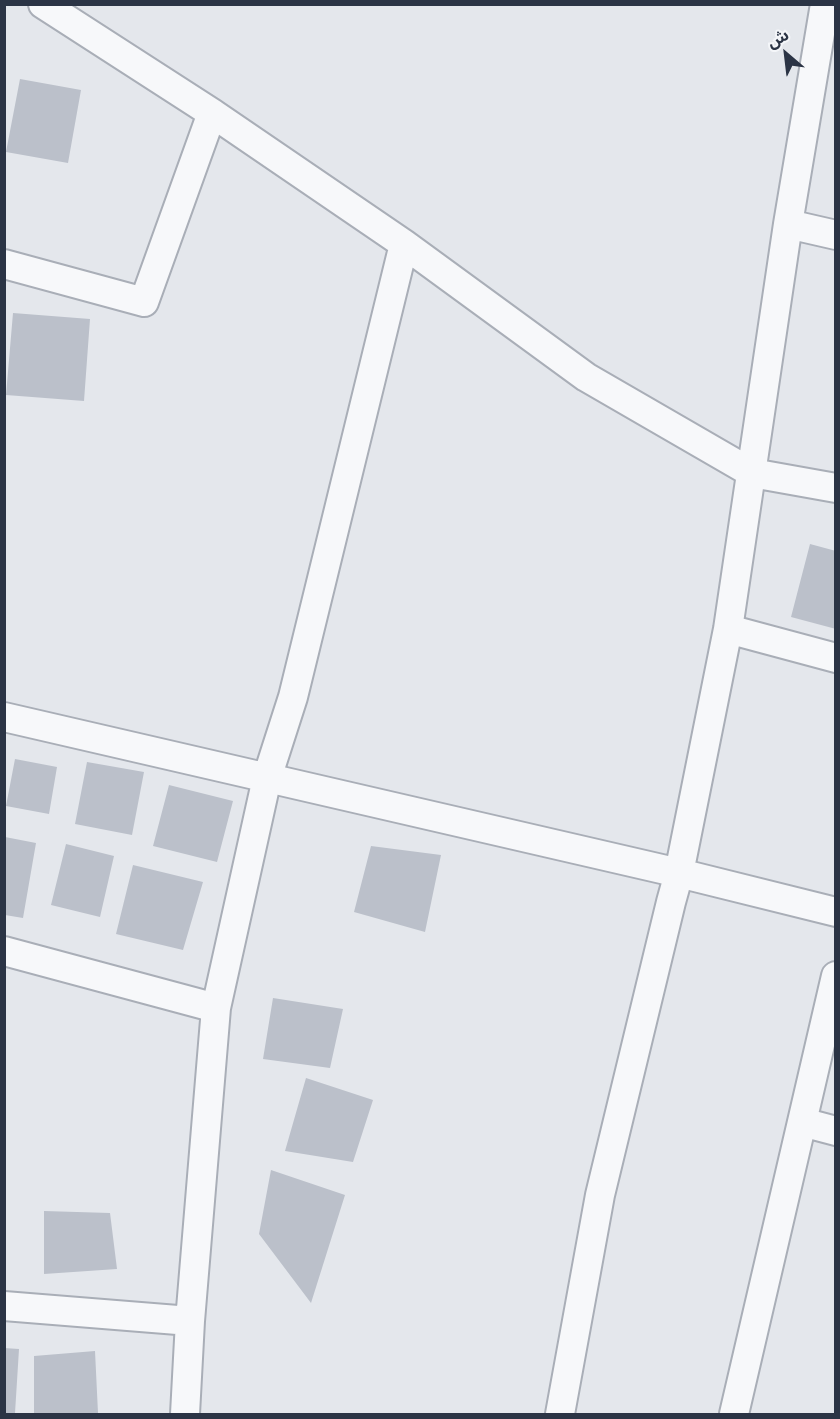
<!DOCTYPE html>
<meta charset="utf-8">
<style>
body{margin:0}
#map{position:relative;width:840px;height:1419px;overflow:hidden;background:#e4e7ec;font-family:Manrope,"Noto Sans Arabic",sans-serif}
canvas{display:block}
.frame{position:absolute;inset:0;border:6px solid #2b3445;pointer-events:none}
.north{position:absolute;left:756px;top:24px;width:60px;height:60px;-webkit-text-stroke:4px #f4f6f9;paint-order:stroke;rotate:332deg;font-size:16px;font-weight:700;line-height:24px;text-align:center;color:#2b3445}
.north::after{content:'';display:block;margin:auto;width:21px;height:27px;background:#2b3445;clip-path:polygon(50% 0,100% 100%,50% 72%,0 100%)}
</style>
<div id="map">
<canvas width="840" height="1419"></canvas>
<div class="frame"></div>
<div class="north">ش</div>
</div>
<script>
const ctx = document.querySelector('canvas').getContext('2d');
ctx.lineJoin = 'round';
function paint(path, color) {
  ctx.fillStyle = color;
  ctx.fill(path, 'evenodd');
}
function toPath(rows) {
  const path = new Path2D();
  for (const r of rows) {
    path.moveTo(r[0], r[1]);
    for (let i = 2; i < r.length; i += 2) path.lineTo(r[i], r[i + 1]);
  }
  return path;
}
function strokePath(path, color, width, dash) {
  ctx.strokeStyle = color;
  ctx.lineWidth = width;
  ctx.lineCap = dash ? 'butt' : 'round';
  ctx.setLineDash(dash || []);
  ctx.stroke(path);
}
paint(toPath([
 [20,79,81,90,68,163,6,152],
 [13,313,90,319,84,401,6,395],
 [810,544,836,551,836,629,791,617],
 [15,759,57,767,49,814,6,806],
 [87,762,144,772,132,835,75,824],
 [169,785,233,801,217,862,153,846],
 [5,837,36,843,23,918,5,915],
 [66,844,114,856,100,917,51,905],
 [371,846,441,855,425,932,354,912],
 [133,865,203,882,183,950,116,934],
 [273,998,343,1009,330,1068,263,1059],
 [306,1078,373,1100,353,1162,285,1151],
 [271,1170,345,1195,311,1303,259,1234],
 [44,1211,110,1213,117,1269,44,1274],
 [4,1348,19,1349,15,1413,4,1413],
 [95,1351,98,1413,34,1414,34,1356]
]), '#bbc0ca');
const minor = toPath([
 [43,4,212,113,404,244,586,377,752,473,836,488],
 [788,224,836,235],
 [4,264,144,302,212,113],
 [728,629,836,658],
 [4,717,679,873,836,912],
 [4,951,216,1008],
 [802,1122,836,1131],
 [4,1306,190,1321],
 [185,1414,190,1321,216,1008,267,778,293,697,404,244],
 [560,1414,600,1195,671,902,679,873,728,629,788,224,825,4],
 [734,1414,836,976]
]);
strokePath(minor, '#a9aeb7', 32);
strokePath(minor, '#f7f8fa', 28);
</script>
